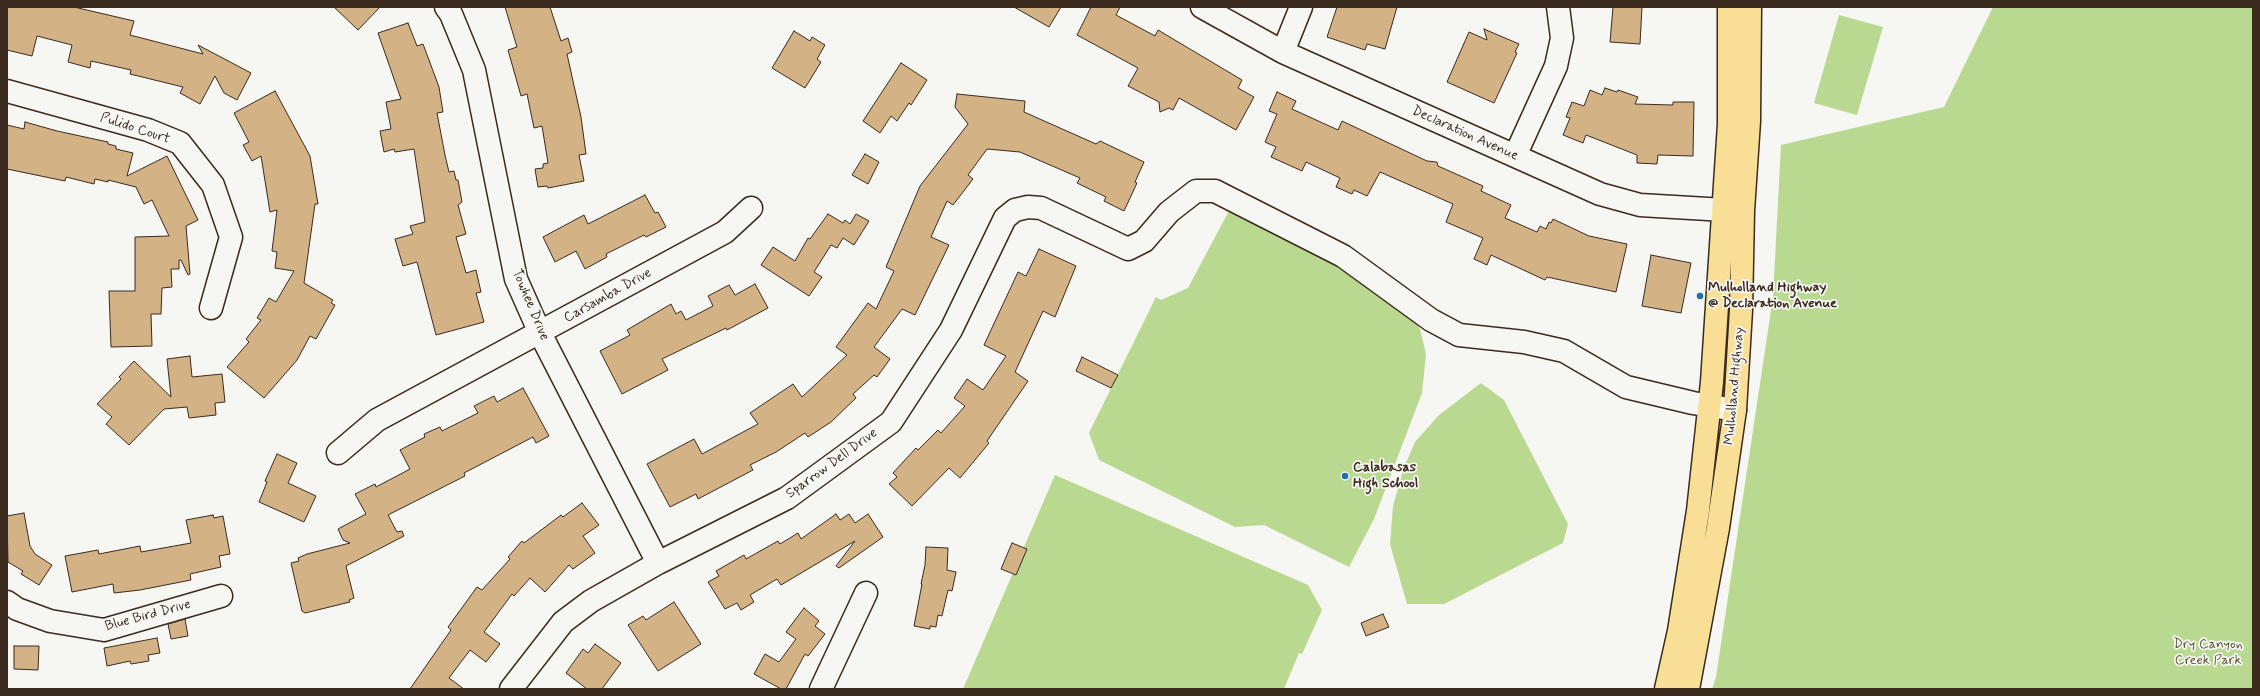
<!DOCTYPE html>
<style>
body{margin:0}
#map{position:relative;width:2260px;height:696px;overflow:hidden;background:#f6f6f2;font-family:Mynerve,sans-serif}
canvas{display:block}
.frame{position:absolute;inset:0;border:8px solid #3b2a1e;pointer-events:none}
</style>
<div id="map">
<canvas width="2260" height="696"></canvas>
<div class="frame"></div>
</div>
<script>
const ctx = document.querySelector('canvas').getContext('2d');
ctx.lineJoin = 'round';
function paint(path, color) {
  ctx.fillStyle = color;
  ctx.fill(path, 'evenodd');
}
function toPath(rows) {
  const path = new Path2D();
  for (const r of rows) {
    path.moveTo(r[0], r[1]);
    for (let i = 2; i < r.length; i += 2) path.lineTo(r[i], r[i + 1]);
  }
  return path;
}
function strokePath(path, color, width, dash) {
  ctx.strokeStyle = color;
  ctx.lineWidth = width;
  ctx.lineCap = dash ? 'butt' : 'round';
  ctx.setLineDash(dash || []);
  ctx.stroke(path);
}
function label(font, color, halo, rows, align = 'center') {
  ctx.font = font + ' Mynerve,sans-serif';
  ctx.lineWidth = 3.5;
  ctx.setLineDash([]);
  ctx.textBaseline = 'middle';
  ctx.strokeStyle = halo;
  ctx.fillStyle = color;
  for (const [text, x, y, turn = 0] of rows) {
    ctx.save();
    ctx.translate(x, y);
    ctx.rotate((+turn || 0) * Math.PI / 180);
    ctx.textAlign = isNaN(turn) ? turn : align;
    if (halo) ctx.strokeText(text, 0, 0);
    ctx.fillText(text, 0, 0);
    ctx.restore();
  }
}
paint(toPath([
 [1993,7,2253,7,2253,689,1712,689,1716,677,1773,297,1781,145,1944,107],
 [1839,15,1883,27,1857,115,1814,103],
 [1231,207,1303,245,1405,309,1420,329,1426,354,1422,393,1374,519,1349,567,1264,525,1235,527,1099,460,1089,433,1156,297,1161,300,1188,288],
 [1481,383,1504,400,1568,524,1563,543,1444,604,1407,604,1390,544,1393,506,1403,470,1415,442,1439,415],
 [1055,475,1308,585,1322,610,1302,654,1299,653,1284,689,963,689]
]), '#b9d890');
const building = toPath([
 [7,7,74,7,134,21,130,35,203,54,198,45,251,73,237,100,224,93,215,76,200,104,180,93,183,87,130,74,131,70,91,61,90,68,68,62,72,45,37,36,32,56,7,50,7,7],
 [334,7,380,7,358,30,334,7],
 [505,7,550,7,561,41,568,38,572,52,567,54,581,117,586,154,579,155,584,181,548,188,547,186,538,187,535,169,543,168,543,164,548,163,542,126,534,128,527,94,521,96,508,50,517,47,505,7],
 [1014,7,1061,7,1049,27,1014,7],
 [1091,7,1120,7,1116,15,1155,36,1158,30,1242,80,1238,88,1254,97,1236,130,1179,98,1173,110,1169,108,1160,112,1159,102,1128,86,1138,68,1077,35,1091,7],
 [1337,7,1397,7,1385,49,1367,44,1365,50,1327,37,1337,7],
 [1613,7,1642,7,1640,44,1610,42,1613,7],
 [408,23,417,46,423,44,439,87,443,112,437,113,445,155,449,172,454,171,456,180,458,180,462,202,458,205,466,234,456,237,466,273,476,270,481,292,476,293,484,322,436,335,417,262,403,266,395,239,413,234,410,226,425,222,414,149,395,152,394,149,384,152,380,131,391,129,386,102,401,99,378,33,408,23],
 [1484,29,1519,44,1515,52,1517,53,1494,103,1447,82,1469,32,1487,40,1484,29],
 [794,31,810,41,812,37,825,45,817,59,821,62,805,88,772,68,794,31],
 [901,63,927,80,911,105,909,103,897,121,891,116,880,133,863,121,901,63],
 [1605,88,1617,92,1618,90,1638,97,1635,104,1673,105,1673,102,1694,102,1693,156,1658,155,1657,164,1637,163,1637,155,1586,135,1583,143,1563,135,1570,118,1566,117,1572,102,1584,106,1590,90,1602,95,1605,88],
 [275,91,310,156,318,204,315,204,304,283,333,300,331,303,335,305,316,339,310,336,297,360,264,398,227,367,249,342,246,339,261,320,257,318,269,298,276,302,294,271,275,268,277,252,272,251,277,210,270,212,261,156,252,161,243,145,249,142,234,113,275,91],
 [1277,92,1296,101,1292,109,1338,130,1342,121,1427,161,1437,162,1438,166,1483,186,1481,191,1511,205,1505,218,1537,232,1540,226,1546,229,1549,222,1551,223,1553,219,1589,236,1627,244,1616,292,1547,277,1545,280,1491,255,1487,265,1474,259,1483,238,1446,222,1453,204,1380,172,1367,196,1354,190,1352,194,1336,187,1340,178,1306,162,1302,171,1271,157,1276,147,1265,142,1277,114,1269,111,1277,92],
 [957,94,1025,101,1024,112,1096,144,1100,141,1144,162,1135,182,1137,183,1124,211,1104,201,1106,197,1077,183,1080,178,1020,152,987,149,968,175,973,179,953,205,947,201,931,237,949,245,915,315,902,309,874,347,890,359,877,377,874,375,853,394,856,398,831,422,808,437,805,433,776,452,750,465,753,470,698,499,696,494,670,507,647,464,694,439,702,454,758,424,750,413,793,384,802,397,847,355,836,347,868,303,876,309,894,271,886,267,920,186,968,124,955,107,957,94],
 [25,122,57,131,108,142,108,144,116,146,116,149,133,153,127,176,167,156,198,220,186,226,190,274,188,275,181,260,179,260,179,269,171,269,172,287,162,288,161,314,151,314,152,346,111,347,109,291,135,291,135,237,169,236,152,200,144,204,136,187,108,180,108,182,95,179,94,184,66,177,65,181,7,169,7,125,24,129,25,122],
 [865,154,879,162,868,184,852,175,865,154],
 [645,195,655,213,658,212,666,227,646,237,644,235,606,254,607,257,585,269,576,251,555,262,543,237,584,215,588,224,645,195],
 [828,214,843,223,845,220,850,224,856,214,869,221,854,245,843,238,837,248,831,245,814,272,822,277,809,296,761,265,773,247,795,261,808,238,810,239,828,214],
 [1039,249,1076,266,1055,317,1043,311,1015,372,1028,381,987,441,989,443,960,478,949,468,912,506,889,484,897,477,893,473,916,448,918,450,938,430,941,433,965,406,954,398,967,379,983,390,1006,356,984,345,1018,272,1026,276,1039,249],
 [1651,255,1691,263,1681,313,1642,306,1651,255],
 [755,284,768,308,727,330,726,328,662,359,668,370,622,394,600,351,630,335,627,330,671,304,676,314,681,311,686,320,713,306,708,296,729,285,735,295,755,284],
 [190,356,192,377,222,374,225,402,215,403,216,415,189,418,187,407,164,409,129,445,106,424,112,417,97,404,121,379,119,377,134,361,171,397,167,359,190,356],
 [1082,357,1118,375,1111,388,1076,371,1082,357],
 [523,388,549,436,536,443,533,437,464,473,465,476,388,515,397,532,402,531,404,536,346,566,354,598,349,600,350,602,305,613,302,611,291,563,299,561,298,558,307,554,350,543,343,540,338,529,366,514,355,494,375,484,376,487,410,469,400,450,425,437,424,434,440,427,442,431,478,413,474,406,494,396,497,402,523,388],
 [277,454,297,463,288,483,316,496,304,522,259,502,267,482,265,481,277,454],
 [582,503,599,525,583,536,595,553,573,569,569,565,545,592,530,578,514,596,512,594,484,632,500,644,486,662,470,650,449,678,464,689,410,689,451,630,448,627,477,587,482,590,510,559,508,557,522,541,524,543,561,515,563,517,582,503],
 [24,513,30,546,35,554,52,565,39,585,21,574,23,571,8,562,7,516,24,513],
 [836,514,840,520,849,514,855,523,868,514,883,537,839,568,836,566,855,541,781,585,777,579,750,595,754,602,741,610,737,603,725,609,708,582,719,576,716,571,744,555,746,559,778,541,780,544,798,533,801,539,836,514],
 [213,515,214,518,223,516,230,554,219,556,221,567,190,574,191,580,140,590,114,593,113,584,72,592,65,556,98,550,99,554,140,546,141,552,191,543,186,520,213,515],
 [1012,543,1027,549,1016,575,1001,569,1012,543],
 [926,547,948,548,947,570,956,572,952,591,948,590,942,616,938,615,936,627,930,626,930,629,914,626,922,584,921,584,925,565,926,547],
 [674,602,701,644,658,671,628,625,643,616,646,620,674,602],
 [804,608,819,621,815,626,825,634,808,656,805,654,786,689,781,689,754,674,765,654,779,662,796,639,786,632,804,608],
 [1383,614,1389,627,1366,636,1361,623,1383,614],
 [185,619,188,636,171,639,168,624,185,619],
 [157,638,160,653,148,655,149,661,131,664,130,661,107,666,104,648,157,638],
 [595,644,621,663,602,689,587,689,566,673,583,649,588,653,595,644],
 [14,646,39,646,38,670,14,669,14,646]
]);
paint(building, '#d3b286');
strokePath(building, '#3b2a1e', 1);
const minor = toPath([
 [446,7,451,14,474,70,516,279,540,333,658,563],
 [1202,7,1283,52,1600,194,1640,205,1742,211],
 [1283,52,1301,7],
 [7,91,148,130,180,143,213,185,231,237,211,308],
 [1515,156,1556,66,1562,38,1558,7],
 [338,453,377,420,725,232,751,208],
 [7,602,17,609,50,621,104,630,221,596],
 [511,689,563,622,591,601,658,563,787,498,891,422,951,330,1005,218,1015,210,1028,207,1041,208,1128,249,1144,241,1169,212,1196,191,1215,191,1343,256,1431,320,1459,335,1524,342,1564,351,1626,387,1693,403,1735,410],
 [821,689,866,593]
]);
const major = toPath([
 [1666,689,1679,631,1698,511,1712,382,1729,124,1729,7],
 [1688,689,1718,528,1735,410,1741,310,1743,211,1749,121,1750,7]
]);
strokePath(minor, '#3b2a1e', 25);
strokePath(major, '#3b2a1e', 25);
strokePath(minor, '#f6f6f2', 22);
strokePath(major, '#f9df96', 22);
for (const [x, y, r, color] of [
 [1700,296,4,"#1f6fb2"],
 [1345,476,4,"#1f6fb2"]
]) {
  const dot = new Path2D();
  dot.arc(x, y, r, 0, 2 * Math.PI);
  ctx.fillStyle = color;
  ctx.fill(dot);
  strokePath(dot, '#f6f6f2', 1.5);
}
label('14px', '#3b2a1e', '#f6f6f2', [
 ["Pulido Court",135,129,18],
 ["Declaration Avenue",1465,134,24],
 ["Carsamba Drive",608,296,-29],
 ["Towhee Drive",530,305,67],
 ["Mulholland Highway",1735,386,-85],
 ["Sparrow Dell Drive",832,464,-36],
 ["Blue Bird Drive",148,616,-15]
]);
label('bold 14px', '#3b2a1e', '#f6f6f2', [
 ["Mulholland Highway",1708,288],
 ["@ Declaration Avenue",1708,304],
 ["Calabasas",1353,468],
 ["High School",1353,484]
], 'left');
label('14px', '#5a563a', '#f6f6f2', [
 ["Dry Canyon",2208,645],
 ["Creek Park",2208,661]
]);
</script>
